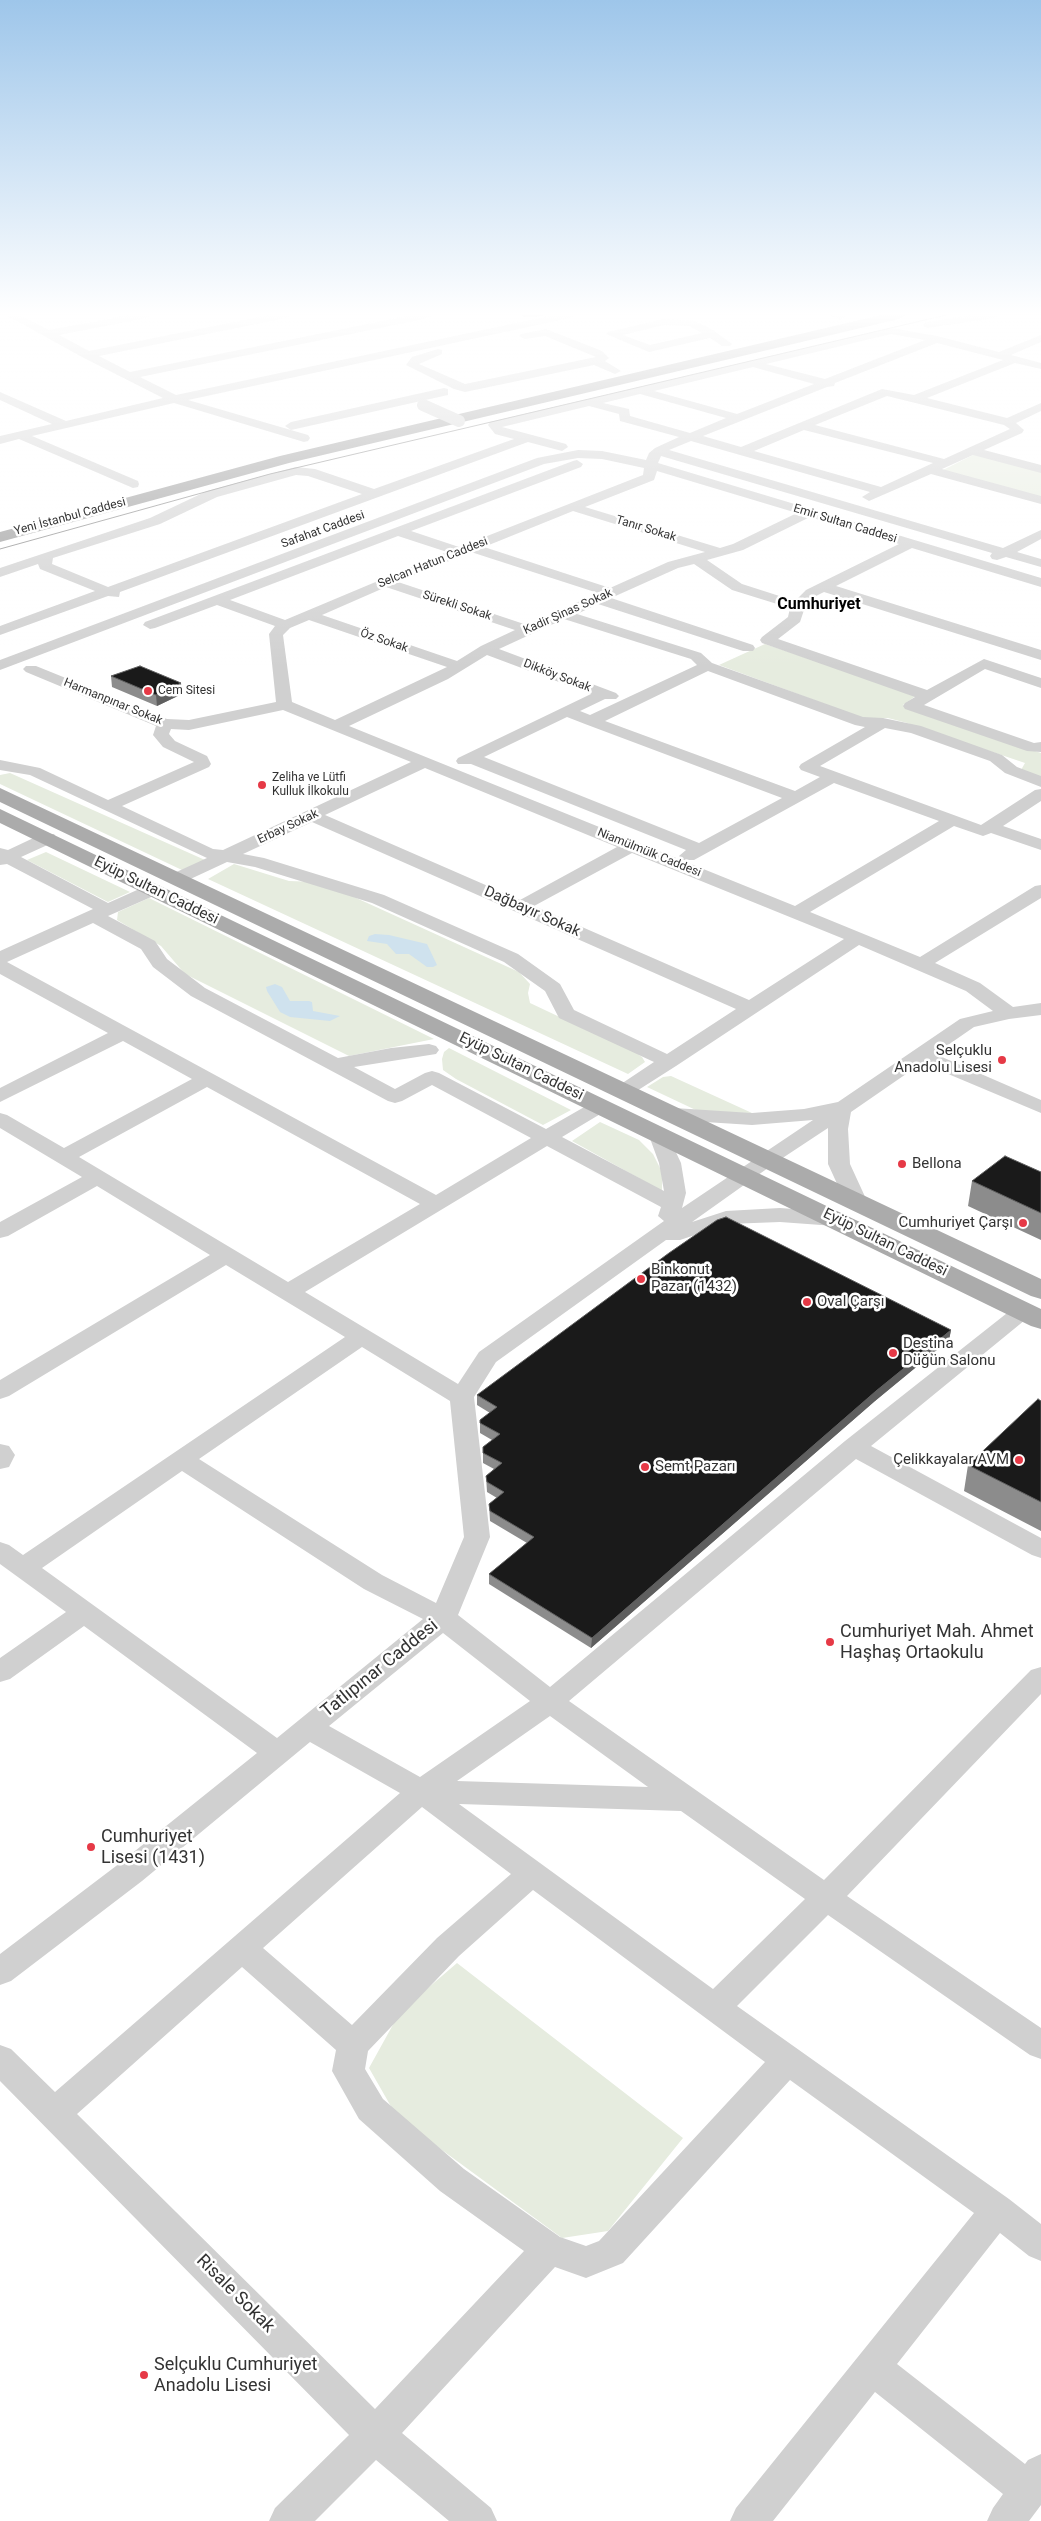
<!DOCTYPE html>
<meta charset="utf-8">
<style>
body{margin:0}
canvas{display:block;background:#fff}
</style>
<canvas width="1041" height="2521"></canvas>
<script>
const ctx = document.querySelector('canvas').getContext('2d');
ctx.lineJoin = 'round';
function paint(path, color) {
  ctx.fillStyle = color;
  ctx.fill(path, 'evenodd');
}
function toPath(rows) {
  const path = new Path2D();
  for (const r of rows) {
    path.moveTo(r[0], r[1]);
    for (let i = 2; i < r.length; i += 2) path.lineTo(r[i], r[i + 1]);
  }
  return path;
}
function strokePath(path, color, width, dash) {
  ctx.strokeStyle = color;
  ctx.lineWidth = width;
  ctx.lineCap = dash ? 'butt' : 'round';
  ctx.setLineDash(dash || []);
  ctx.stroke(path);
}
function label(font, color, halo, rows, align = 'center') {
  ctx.font = font + ' Roboto,sans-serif';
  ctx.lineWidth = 5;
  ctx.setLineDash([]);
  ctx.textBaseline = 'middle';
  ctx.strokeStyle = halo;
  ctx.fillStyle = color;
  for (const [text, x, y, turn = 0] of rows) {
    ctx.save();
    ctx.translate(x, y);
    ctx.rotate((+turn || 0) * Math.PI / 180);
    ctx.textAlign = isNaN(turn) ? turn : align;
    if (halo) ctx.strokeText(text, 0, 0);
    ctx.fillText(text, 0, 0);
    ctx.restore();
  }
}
paint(toPath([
 [975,454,1041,472,1041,497,943,470],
 [765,644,917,695,903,705,905,708,1041,753,1041,777,1021,770,1025,763,907,723,888,718,863,718,719,665],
 [10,773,205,860,182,870,0,784,0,775],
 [46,852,130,892,108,902,27,860],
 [234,864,289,881,317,882,332,887,519,972,530,984,528,993,530,1003,636,1053,642,1057,645,1062,628,1074,208,879],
 [149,898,434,1039,349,1056,185,974,161,946,117,920,118,912],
 [449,1048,571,1110,543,1125,456,1079,443,1070,442,1059,444,1052],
 [671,1076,752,1113,700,1112,647,1087,663,1077],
 [600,1122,639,1140,653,1154,662,1172,662,1191,572,1141],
 [457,1963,683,2138,608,2231,562,2238,397,2117,369,2068,400,2012]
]), '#e6ecdf');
paint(toPath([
 [375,934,389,935,427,944,437,965,433,967,427,967,409,954,396,954,387,944,367,941,369,936],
 [275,984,282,987,290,1001,309,1001,312,1002,313,1011,340,1016,330,1021,290,1017,280,1012,267,991,266,987]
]), '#cfe2ee');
paint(toPath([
 [6,315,20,315,49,330,129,315,152,315,147,318,59,335,89,351,269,315,291,315,286,318,99,356,130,372,412,315,434,315,429,318,140,377,176,395,554,315,575,315,570,318,188,400,308,435,310,438,308,441,304,442,174,403,32,436,138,481,139,484,138,487,133,488,19,439,0,444,0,436,52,424,0,400,0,392,66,421,163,398,82,357,6,315],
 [830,315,844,315,845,317,840,320,830,315],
 [972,315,1000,315,995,318,927,328,922,325,927,322,972,315],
 [664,319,695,321,713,330,732,344,730,346,722,346,710,338,649,352,606,334,608,332,664,319],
 [664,325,689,326,702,333,650,345,623,335,664,325],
 [891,328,937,336,999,352,1041,335,1041,342,1011,355,1041,363,1041,369,1015,363,927,398,1007,418,1041,403,1041,411,1016,423,1024,430,1022,433,984,450,1041,465,1041,473,973,455,942,469,1041,496,1041,504,931,474,869,501,862,497,870,492,691,441,669,450,1003,548,1041,530,1041,539,1017,552,1041,559,1041,567,1006,557,997,560,992,559,990,556,992,553,661,456,658,463,1041,578,1041,587,912,548,836,586,1041,650,1041,660,824,592,816,596,805,607,800,622,778,639,927,690,984,659,1041,678,1041,688,985,669,924,705,1034,743,1041,742,1041,752,1027,751,905,709,903,706,905,703,915,697,762,643,760,640,762,637,788,617,790,608,732,590,694,564,678,568,611,598,753,645,755,648,753,651,743,651,598,604,577,614,701,653,712,663,863,717,883,718,921,726,1002,755,1017,767,1041,776,1041,787,1005,773,990,761,911,733,885,728,820,766,981,825,1035,790,1041,789,1041,801,1003,826,1041,839,1041,850,991,833,983,836,954,826,810,912,920,957,1035,886,1041,885,1041,898,935,963,980,983,1013,1007,1041,1003,1041,1015,1009,1019,974,1027,935,1054,1041,1100,1041,1113,922,1063,851,1112,848,1129,850,1164,867,1201,864,1206,856,1208,848,1206,845,1201,828,1164,828,1128,775,1163,692,1222,726,1211,780,1208,835,1212,843,1214,846,1219,843,1224,835,1226,780,1222,728,1224,680,1240,666,1240,496,1362,474,1397,490,1537,458,1615,550,1687,845,1441,1016,1306,1024,1304,1032,1306,1036,1311,871,1446,1041,1538,1041,1558,1032,1555,856,1459,569,1701,824,1880,1031,1670,1041,1667,1041,1694,847,1896,1041,2028,1041,2059,1030,2055,828,1915,737,2006,1009,2199,1041,2224,1041,2261,1029,2256,1000,2233,897,2364,1025,2464,1028,2460,1041,2454,1041,2505,1029,2521,987,2521,993,2508,1003,2494,875,2392,773,2521,730,2521,736,2508,974,2213,790,2080,623,2263,586,2278,555,2267,402,2433,491,2508,497,2521,449,2521,376,2460,315,2521,269,2521,275,2508,349,2435,0,2081,0,2045,11,2049,55,2092,400,1793,310,1742,142,1881,11,1981,0,1985,0,1954,120,1863,257,1753,84,1626,10,1679,0,1682,0,1658,66,1612,0,1564,0,1542,9,1545,23,1555,345,1337,226,1265,9,1396,0,1399,0,1380,210,1255,97,1186,8,1236,0,1238,0,1222,82,1177,0,1128,0,1113,7,1115,64,1148,192,1079,123,1041,0,1102,0,1088,108,1033,0,974,0,951,93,909,7,864,0,865,0,848,8,850,42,834,54,834,57,838,54,842,21,857,108,903,146,886,158,886,161,890,158,894,108,916,155,941,167,959,205,988,338,1058,391,1048,429,1044,436,1046,439,1050,436,1054,354,1067,395,1089,425,1073,432,1071,439,1073,546,1129,593,1102,600,1100,607,1102,610,1106,607,1110,562,1137,664,1191,659,1163,648,1133,651,1129,658,1127,665,1129,681,1163,686,1193,682,1208,813,1120,752,1125,674,1120,667,1118,664,1114,667,1110,674,1108,752,1113,804,1109,838,1102,960,1019,993,1011,966,991,859,945,676,1066,632,1094,625,1096,618,1094,615,1090,618,1086,654,1062,559,1018,545,991,504,962,372,903,255,867,227,862,184,882,172,882,169,878,172,874,207,858,30,775,0,770,0,760,40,768,108,800,194,762,163,747,153,735,156,726,26,672,23,669,26,666,36,666,167,719,189,720,276,702,269,634,275,626,217,605,155,628,150,629,143,625,145,622,573,461,577,460,583,464,581,467,411,531,459,547,643,475,644,468,602,459,578,458,544,464,0,670,0,660,537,458,578,450,602,451,646,460,649,453,655,448,679,437,620,421,619,414,589,406,502,427,566,444,568,447,562,451,528,442,120,592,119,597,108,596,0,635,0,626,95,591,40,569,38,564,0,577,0,568,150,518,207,491,296,467,315,469,374,489,514,439,495,434,488,425,490,422,891,328],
 [891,334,925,340,825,379,766,364,891,334],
 [937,343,1003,360,914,395,882,389,741,447,703,436,827,387,834,386,835,383,937,343],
 [753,367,814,384,737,414,654,391,753,367],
 [640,394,726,418,690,433,630,416,629,409,603,403,640,394],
 [887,396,1004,425,1010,429,944,459,815,425,887,396],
 [804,430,933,463,881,487,754,451,804,430],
 [657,471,797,513,733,544,720,548,585,507,654,480,657,471],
 [296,475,308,476,362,494,108,587,52,564,53,558,160,524,217,497,296,475],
 [573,511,705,552,668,562,610,588,484,547,573,511],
 [810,517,899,544,806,590,795,601,742,584,707,560,743,550,810,517],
 [398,536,447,552,285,620,230,600,398,536],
 [471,552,598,593,527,625,398,582,471,552],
 [386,587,515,630,481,646,457,661,322,615,386,587],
 [564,619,691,659,697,665,590,715,580,711,605,699,616,699,619,696,616,693,499,649,564,619],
 [309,620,447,667,335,720,292,702,283,635,290,628,309,620],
 [487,655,591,694,458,758,456,761,458,764,471,764,686,850,679,856,682,860,694,860,834,783,939,821,795,906,349,726,448,679,487,655],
 [708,671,855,725,865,727,801,764,799,767,801,770,820,777,795,791,605,721,708,671],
 [283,710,411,762,223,850,213,849,122,806,209,767,211,764,207,756,175,741,169,734,171,729,189,730,283,710],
 [567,717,585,724,782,798,699,843,484,757,567,717],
 [425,768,617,847,520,900,325,815,425,768],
 [312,822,514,911,736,1009,667,1054,574,1010,560,984,518,954,384,895,264,858,243,854,312,822],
 [632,853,844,939,749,1000,534,906,632,853],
 [93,923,141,949,153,967,191,996,388,1101,395,1103,402,1101,432,1085,531,1138,436,1195,7,962,93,923],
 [207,1087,420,1204,288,1282,79,1157,207,1087],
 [547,1146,661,1207,658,1216,664,1221,479,1352,458,1384,305,1292,547,1146],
 [362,1347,450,1401,464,1537,436,1603,382,1575,199,1459,362,1347],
 [182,1471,364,1589,423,1619,277,1738,42,1568,182,1471],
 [443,1633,530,1701,420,1777,329,1726,443,1633],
 [550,1716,648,1787,457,1781,550,1716],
 [459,1804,681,1811,805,1899,713,1989,459,1804],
 [422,1807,511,1874,437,1938,352,2025,263,1948,422,1807],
 [533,1890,765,2062,599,2241,586,2246,560,2237,464,2169,383,2099,365,2069,368,2051,459,1956,533,1890],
 [242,1967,336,2050,332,2071,359,2119,440,2191,524,2251,375,2409,77,2114,242,1967],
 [546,329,602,351,609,358,605,361,621,371,615,374,594,365,465,392,454,389,406,365,412,357,438,349,442,350,442,354,419,364,465,384,596,357,545,336,525,339,519,336,521,334,546,329],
 [444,388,448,389,448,395,291,430,285,426,291,422,444,388],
 [0,1444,9,1446,15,1455,9,1467,0,1469,0,1444]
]), '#d0d0d0');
paint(toPath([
 [0,788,1041,1279,1041,1299,1031,1296,0,802,0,788],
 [0,809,1041,1309,1041,1329,1031,1326,0,823,0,809]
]), '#ababab');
paint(toPath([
 [881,315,906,315,899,319,289,463,0,542,0,532,280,456,881,315]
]), '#9a9a9a');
strokePath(toPath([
 [0,549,270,474,946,315]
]), '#888', 1);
strokePath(toPath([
 [423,405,459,421]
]), '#d0d0d0', 12);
paint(toPath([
 [521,315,545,315,534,317,525,317],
 [111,676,182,694,157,706,112,687],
 [1041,1172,1041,1240,968,1206,972,1181],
 [951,1330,949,1340,875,1401,591,1648,489,1584,489,1574,527,1543,490,1521,489,1504,497,1498,487,1492,486,1476,494,1469,483,1463,483,1447,492,1440,480,1433,480,1420,490,1413,477,1405,477,1395],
 [1041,1401,1041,1531,964,1491,968,1465]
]), '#8c8c8c');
paint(toPath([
 [534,315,545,315,534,317],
 [181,683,182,694,157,706,156,695],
 [951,1330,949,1340,875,1401,591,1648,592,1638,876,1391]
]), '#5f5f5f');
const building = toPath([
 [140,666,181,683,156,695,111,676,140,666],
 [1005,1156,1041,1172,1041,1213,972,1181,1005,1156],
 [726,1217,951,1330,876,1391,592,1638,489,1574,534,1537,490,1511,489,1504,504,1492,487,1482,486,1476,502,1463,483,1453,483,1447,500,1434,480,1423,480,1420,497,1407,477,1395,669,1253,717,1220,726,1217],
 [1038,1399,1041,1401,1041,1502,968,1465,1038,1399]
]);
paint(building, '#1a1a1a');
strokePath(building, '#5f5f5f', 1);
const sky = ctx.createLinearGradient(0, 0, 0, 668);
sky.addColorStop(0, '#9ec6ea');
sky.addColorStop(0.47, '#fff');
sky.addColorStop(1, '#ffffff00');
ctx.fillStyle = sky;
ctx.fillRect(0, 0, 1041, 668);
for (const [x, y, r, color] of [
 [148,691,5,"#e63946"],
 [262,785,5,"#e63946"],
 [1002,1060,5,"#e63946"],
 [902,1164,5,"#e63946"],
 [1023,1223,5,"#e63946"],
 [641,1279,5,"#e63946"],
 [807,1302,5,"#e63946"],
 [893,1353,5,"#e63946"],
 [1019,1460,5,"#e63946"],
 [645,1467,5,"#e63946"],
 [830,1642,5,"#e63946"],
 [91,1847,5,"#e63946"],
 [144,2375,5,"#e63946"]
]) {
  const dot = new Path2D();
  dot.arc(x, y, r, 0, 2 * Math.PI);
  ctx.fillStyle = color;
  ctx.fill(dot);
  strokePath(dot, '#fff', 2);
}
label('12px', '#333', '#fff', [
 ["Yeni İstanbul Caddesi",70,517,-15],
 ["Emir Sultan Caddesi",845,524,17],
 ["Tanır Sokak",646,529,17],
 ["Safahat Caddesi",323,530,-20],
 ["Selcan Hatun Caddesi",433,563,-22],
 ["Sürekli Sokak",457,606,18],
 ["Kadir Şinas Sokak",568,612,-24],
 ["Öz Sokak",384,641,19],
 ["Dikköy Sokak",557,676,21],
 ["Harmanpınar Sokak",113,702,22],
 ["Erbay Sokak",288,827,-25],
 ["Niamülmülk Caddesi",649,853,22]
]);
label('12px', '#333', '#fff', [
 ["Cem Sitesi",158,691],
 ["Zeliha ve Lütfi",272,778],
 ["Kulluk İlkokulu",272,792]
], 'left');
label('15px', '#333', '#fff', [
 ["Eyüp Sultan Caddesi",156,891,26],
 ["Dağbayır Sokak",532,912,24],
 ["Eyüp Sultan Caddesi",521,1067,26],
 ["Eyüp Sultan Caddesi",885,1243,26]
]);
label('15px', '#333', '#fff', [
 ["Selçuklu",992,1051,"right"],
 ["Anadolu Lisesi",992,1068,"right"],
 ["Bellona",912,1164],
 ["Cumhuriyet Çarşı",1013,1223,"right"],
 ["Binkonut",651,1270],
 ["Pazar (1432)",651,1287],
 ["Oval Çarşı",817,1302],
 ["Destina",903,1344],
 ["Düğün Salonu",903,1361],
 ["Çelikkayalar AVM",1009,1460,"right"],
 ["Semt Pazarı",655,1467]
], 'left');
label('bold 16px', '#000', '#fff', [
 ["Cumhuriyet",819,605]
]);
label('18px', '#333', '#fff', [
 ["Cumhuriyet Mah. Ahmet",840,1632],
 ["Haşhaş Ortaokulu",840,1653],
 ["Cumhuriyet",101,1837],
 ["Lisesi (1431)",101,1858],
 ["Selçuklu Cumhuriyet",154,2365],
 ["Anadolu Lisesi",154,2386]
], 'left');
label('18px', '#333', '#fff', [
 ["Tatlıpınar Caddesi",380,1669,-39],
 ["Risale Sokak",235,2294,45]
]);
</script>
